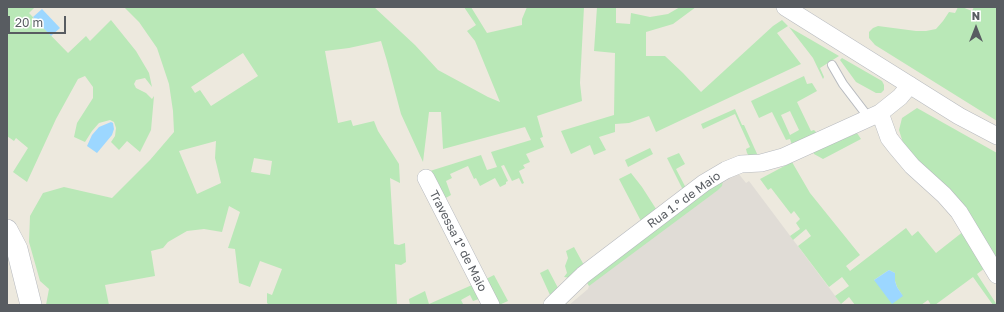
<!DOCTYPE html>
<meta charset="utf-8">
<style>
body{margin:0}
#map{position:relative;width:1004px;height:312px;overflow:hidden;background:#ede9de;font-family:"Golos Text",sans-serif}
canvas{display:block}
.frame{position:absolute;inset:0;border:8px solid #585c61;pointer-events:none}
.north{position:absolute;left:956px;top:8px;width:40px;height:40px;-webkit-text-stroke:3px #fff;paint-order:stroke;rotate:0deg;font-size:11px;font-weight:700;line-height:16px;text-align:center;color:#585c61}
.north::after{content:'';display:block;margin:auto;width:14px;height:18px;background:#585c61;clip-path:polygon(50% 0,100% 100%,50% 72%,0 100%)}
.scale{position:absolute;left:8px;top:16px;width:58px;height:18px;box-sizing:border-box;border:2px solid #585c61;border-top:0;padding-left:5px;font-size:12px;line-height:14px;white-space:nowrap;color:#585c61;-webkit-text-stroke:3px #fff;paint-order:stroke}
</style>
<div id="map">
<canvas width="1004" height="312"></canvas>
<div class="frame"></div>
<div class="north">N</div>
<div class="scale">20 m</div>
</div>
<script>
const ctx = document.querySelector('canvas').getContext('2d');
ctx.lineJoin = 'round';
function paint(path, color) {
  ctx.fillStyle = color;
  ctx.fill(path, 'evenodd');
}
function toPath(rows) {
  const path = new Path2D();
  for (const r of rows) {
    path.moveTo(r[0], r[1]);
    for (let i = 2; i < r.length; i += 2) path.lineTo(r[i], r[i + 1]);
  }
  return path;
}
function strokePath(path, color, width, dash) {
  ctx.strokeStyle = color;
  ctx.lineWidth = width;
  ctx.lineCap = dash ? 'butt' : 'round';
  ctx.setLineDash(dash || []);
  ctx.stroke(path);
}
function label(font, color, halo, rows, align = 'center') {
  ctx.font = font + ' "Golos Text",sans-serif';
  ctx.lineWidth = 3.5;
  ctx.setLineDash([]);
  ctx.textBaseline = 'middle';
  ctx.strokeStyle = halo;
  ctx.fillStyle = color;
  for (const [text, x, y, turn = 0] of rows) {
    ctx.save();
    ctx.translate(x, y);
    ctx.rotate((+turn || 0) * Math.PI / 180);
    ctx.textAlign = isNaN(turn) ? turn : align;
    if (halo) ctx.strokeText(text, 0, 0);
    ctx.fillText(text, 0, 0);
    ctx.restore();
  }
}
paint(toPath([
 [738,173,746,183,749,181,842,305,569,305,588,289,589,286,586,281,709,187]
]), '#e0dcd6');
paint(toPath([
 [7,7,35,7,29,13,68,53,86,36,90,41,111,20,136,51,149,73,152,87,145,78,136,80,134,84,136,88,146,93,152,99,154,96,151,130,140,152,127,141,119,150,111,142,115,136,116,128,114,122,110,120,99,123,92,131,85,142,74,137,77,123,93,98,93,87,85,76,78,79,56,119,27,182,13,172,28,148,16,138,14,141,7,136],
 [124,7,374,7,415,45,438,70,488,97,500,102,475,41,467,31,476,25,464,7,471,7,487,33,522,25,522,19,527,7,584,7,580,83,582,101,537,116,543,137,540,138,544,147,526,154,530,162,523,165,525,168,519,171,524,183,522,184,519,178,512,181,504,165,501,166,508,181,506,182,506,184,500,187,495,178,480,186,476,178,474,179,468,166,450,174,452,178,446,181,451,195,444,199,430,171,481,155,487,170,497,167,491,152,531,140,525,127,443,149,441,112,429,112,423,162,401,114,387,61,381,41,349,48,325,51,338,123,351,120,353,126,374,121,378,131,399,164,400,183,390,178,394,244,399,245,405,243,406,262,401,265,395,264,397,305,269,305,267,303,267,293,272,295,282,269,260,261,250,287,239,283,235,249,228,248,240,212,229,206,222,232,204,229,187,231,168,242,163,248,151,251,155,276,105,285,109,305,46,305,49,289,40,281,29,242,30,216,43,193,64,187,112,198,150,160,174,132,173,111,169,84,157,48,139,22],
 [243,53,258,76,211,106,200,90,195,93,191,87],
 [216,141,215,158,221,183,197,194,179,151],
 [254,158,272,161,270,175,251,172],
 [597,7,616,7,616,23,630,24,631,13,650,17,668,14,680,7,696,7,673,24,646,32,646,56,665,56,683,73,701,92,773,26,782,20,788,26,777,33,801,64,656,132,649,116,629,123,615,124,615,132,599,137,606,150,594,155,590,145,571,154,561,131,614,115,615,53,594,51],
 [958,7,962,7,972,11,974,7,997,7,997,121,875,45,869,38,869,32,873,28,878,26,916,31,926,31,936,29,943,21,949,12,955,13],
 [789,27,839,56,820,68,824,77,823,79,813,58],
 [842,58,882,81,884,85,884,90,881,93,876,93,856,82,840,60],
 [804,76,807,84,812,83,817,91,797,102,811,131,814,130,817,133,792,145,790,139,786,140,772,112,759,118,751,101],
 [790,111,799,130,790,135,781,115],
 [917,108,997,153,997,268,903,143,899,130,902,118],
 [735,109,742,125,744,125,758,156,749,156,747,153,746,149,750,147,735,114,703,129,701,124],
 [857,133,861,139,823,159,814,154,813,152],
 [650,148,653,154,628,167,625,160],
 [679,153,685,164,676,169,687,190,684,192,667,158],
 [792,162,810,193,860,255,846,266,850,271,906,228,912,236,918,231,936,253,964,231,985,268,977,274,997,305,993,305,973,277,935,305,931,305,928,300,921,305,855,305,849,297,841,304,835,296,849,286,842,277,829,287,798,246,811,236,806,229,793,240,790,236,800,229,796,223,800,219,794,211,791,214,771,188,768,190,760,179],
 [889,270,895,273,895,281,897,287,902,295,874,280],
 [631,173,642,187,658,212,642,223,619,179],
 [723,180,722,186,718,190,589,286,586,281,709,187],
 [574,247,585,267,571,278,564,277,567,273,565,266,568,258,566,251],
 [548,269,558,288,550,295,540,273],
 [494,275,508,301,499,305,486,279],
 [472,285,479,299,473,301,470,295,461,300,463,304,460,305,410,305,409,299,425,291,429,304]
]), '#b9e8b7');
paint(toPath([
 [42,9,60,28,51,36,33,17],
 [111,122,113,123,114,129,112,135,97,153,87,146,92,135,99,127],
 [889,270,895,273,895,281,897,287,903,296,892,304,874,280]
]), '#9cd7ff');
const service = toPath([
 [832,65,843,84,869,118]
]);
const minor = toPath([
 [785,7,959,116,997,136],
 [880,113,889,138,896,147,912,166,944,195,959,212,997,275],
 [426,178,491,305],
 [552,305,583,275,704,183,726,170,741,164,761,163,783,157,880,113,900,97,910,85]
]);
const tertiary = toPath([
 [7,230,17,249,31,305]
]);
strokePath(service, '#b7babf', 10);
strokePath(minor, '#b7babf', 18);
strokePath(tertiary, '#b7babf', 22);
strokePath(service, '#fff', 8);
strokePath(minor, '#fff', 17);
strokePath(tertiary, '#fff', 21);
label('12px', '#585c61', '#fff', [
 ["Rua 1.º de Maio",684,200,-36],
 ["Travessa 1º de Maio",458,241,63]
]);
</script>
